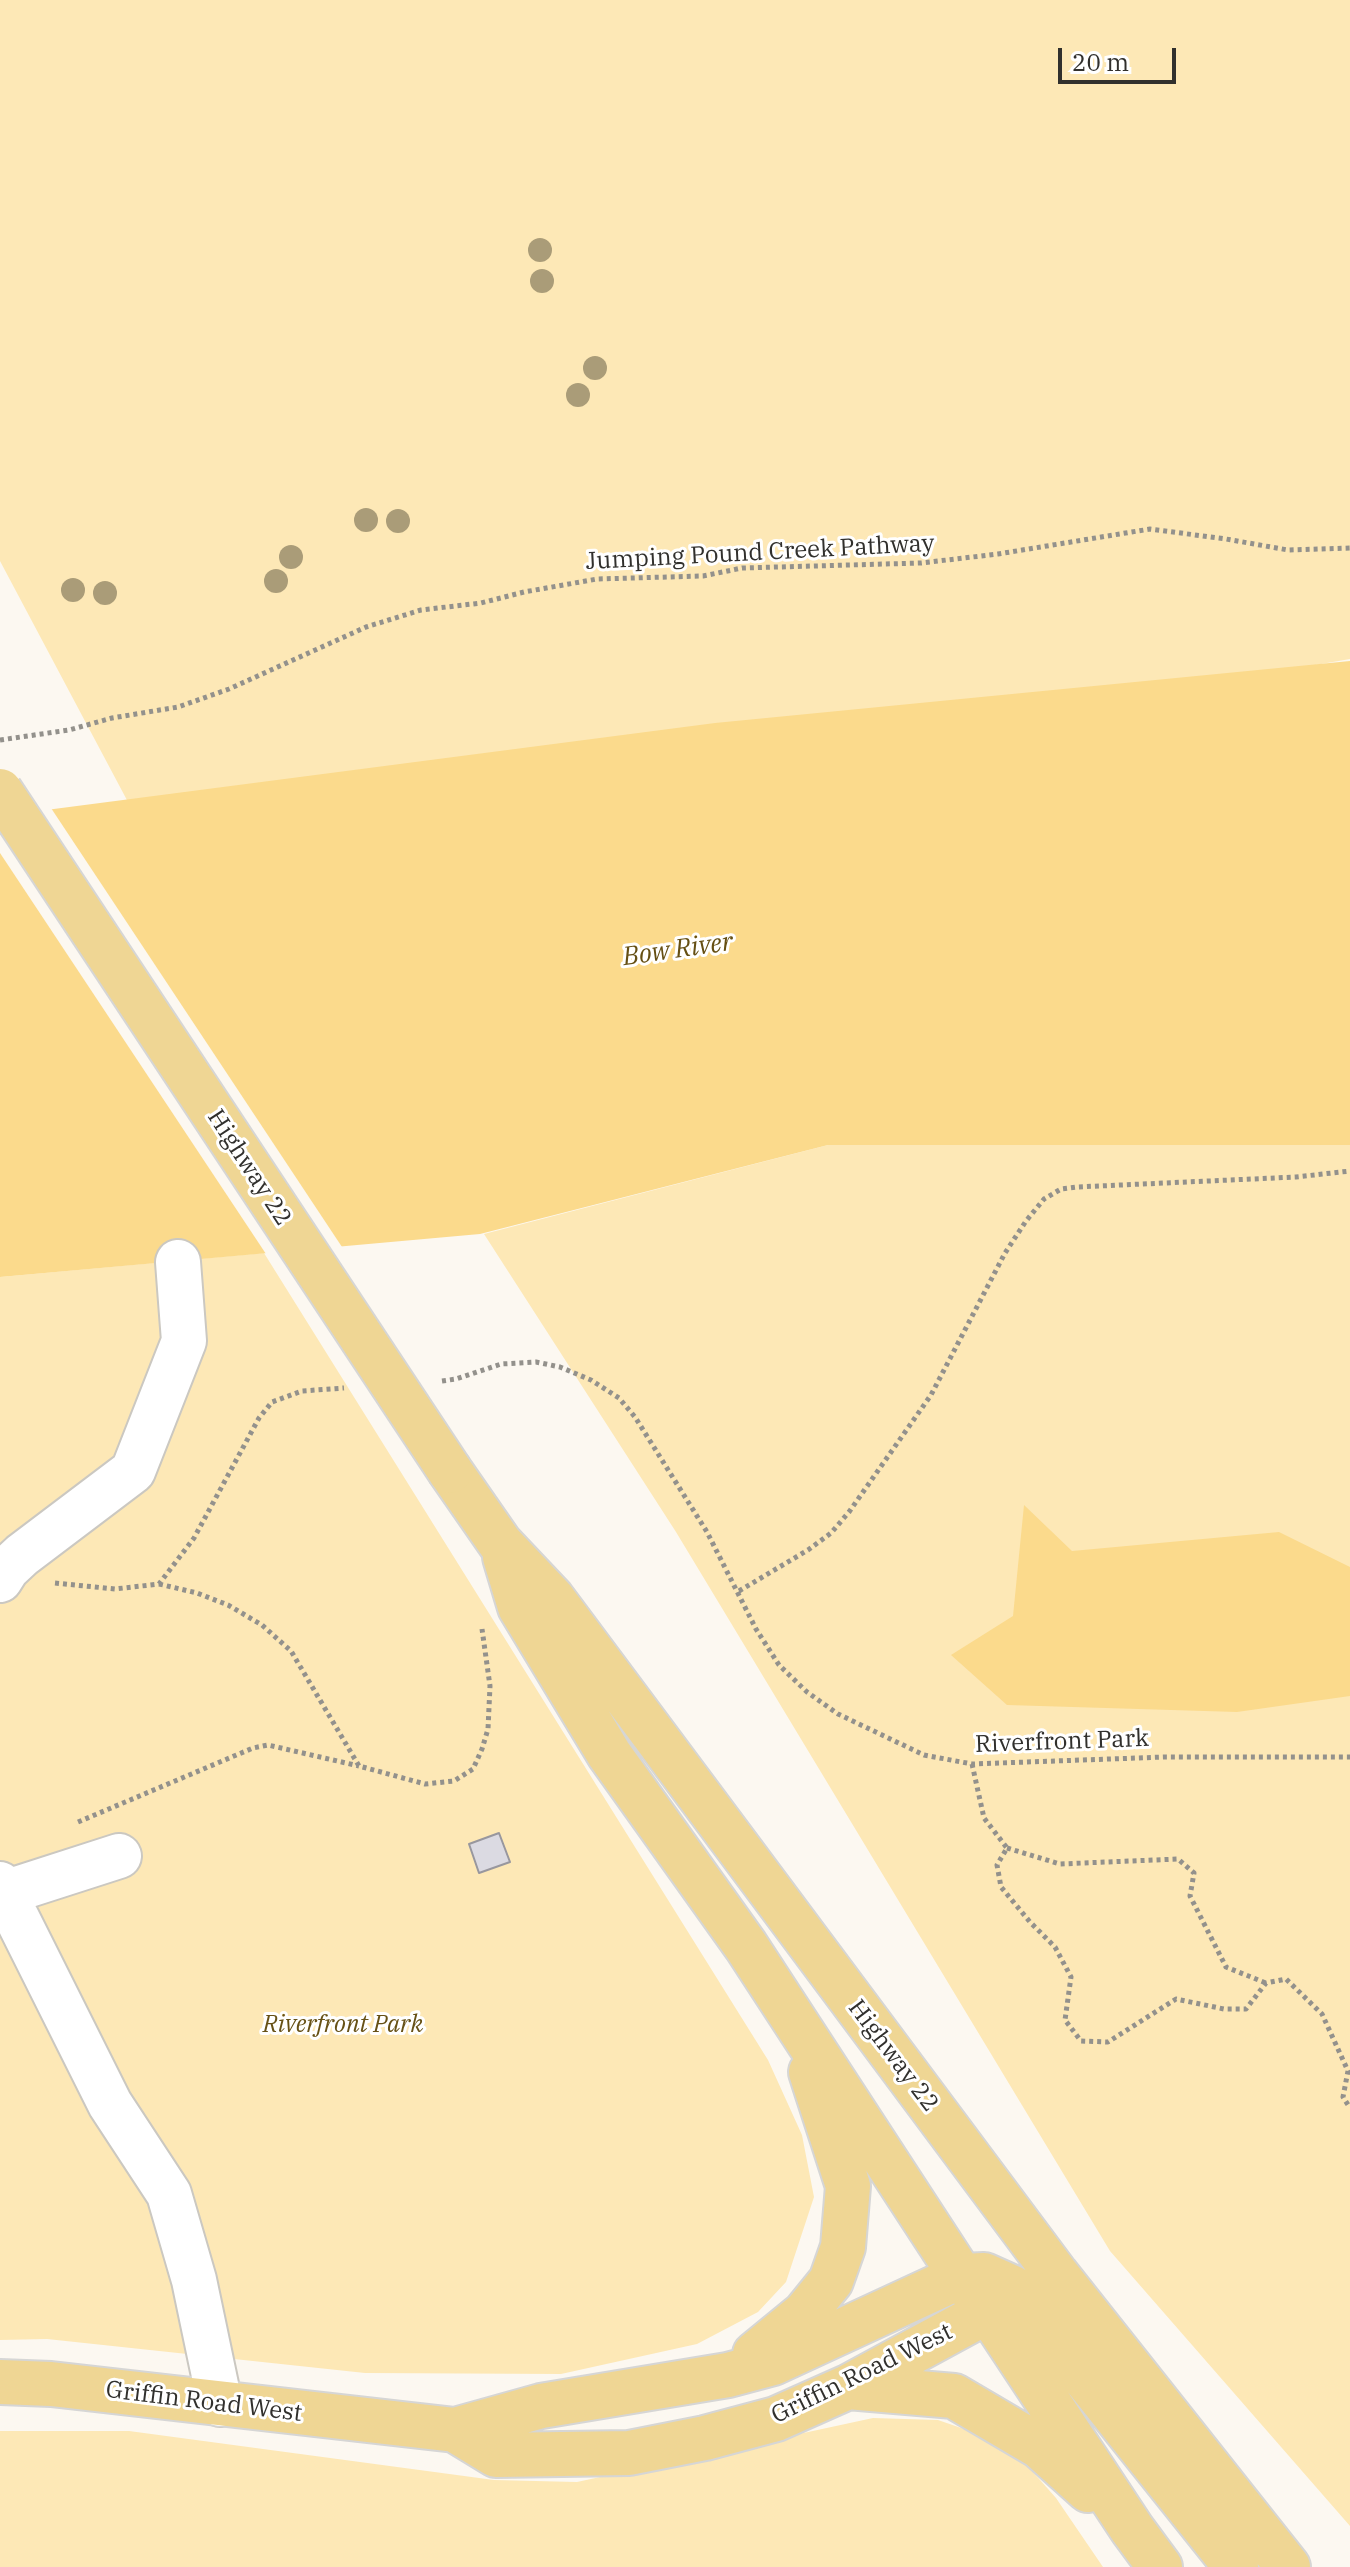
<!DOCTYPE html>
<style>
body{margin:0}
#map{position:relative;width:1350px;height:2567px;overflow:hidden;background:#fcf8f1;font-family:"IBM Plex Serif",serif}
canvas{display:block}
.scale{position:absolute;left:1058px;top:48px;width:118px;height:36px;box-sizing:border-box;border:4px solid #31302d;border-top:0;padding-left:10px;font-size:24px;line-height:28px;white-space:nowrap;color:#31302d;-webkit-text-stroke:6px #fff;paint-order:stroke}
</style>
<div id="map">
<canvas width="1350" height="2567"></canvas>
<div class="scale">20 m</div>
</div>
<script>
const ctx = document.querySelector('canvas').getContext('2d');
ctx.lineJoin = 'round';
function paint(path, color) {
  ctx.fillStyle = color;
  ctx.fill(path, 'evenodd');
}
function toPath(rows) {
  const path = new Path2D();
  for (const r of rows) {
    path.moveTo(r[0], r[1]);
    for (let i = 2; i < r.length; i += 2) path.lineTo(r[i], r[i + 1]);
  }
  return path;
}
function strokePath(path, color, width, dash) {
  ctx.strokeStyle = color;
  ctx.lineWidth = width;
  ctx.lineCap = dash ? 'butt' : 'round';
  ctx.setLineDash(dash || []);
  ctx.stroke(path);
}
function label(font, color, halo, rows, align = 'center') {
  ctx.font = font + ' "IBM Plex Serif",serif';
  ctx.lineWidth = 6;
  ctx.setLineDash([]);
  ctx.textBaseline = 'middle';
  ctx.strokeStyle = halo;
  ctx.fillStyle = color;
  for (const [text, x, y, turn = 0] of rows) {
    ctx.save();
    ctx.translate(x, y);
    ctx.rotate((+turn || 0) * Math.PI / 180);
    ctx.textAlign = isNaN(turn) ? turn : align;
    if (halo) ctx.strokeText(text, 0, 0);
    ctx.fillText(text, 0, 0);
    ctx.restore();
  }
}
paint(toPath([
 [0,0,1350,0,1350,659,907,736,137,819,0,561],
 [828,1145,1350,1145,1350,2526,1110,2251,676,1532,484,1234],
 [264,1253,768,2060,802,2135,814,2197,786,2282,758,2312,697,2344,561,2374,365,2373,47,2339,0,2340,0,1277],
 [873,2418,938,2420,990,2438,1025,2463,1056,2498,1103,2567,0,2567,0,2431,129,2431,494,2480,577,2482]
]), '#fde8b6');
paint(toPath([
 [1350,661,1350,1145,828,1145,480,1234,0,1277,0,816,715,723],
 [1024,1505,1072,1551,1279,1532,1350,1567,1350,1696,1237,1712,1007,1705,951,1655,1013,1616]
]), '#fbda8c');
paint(toPath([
 [49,805,344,1250,268,1257,0,853,0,812]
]), '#fcf8f1');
const building = toPath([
 [499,1833,510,1862,479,1873,469,1844,499,1833]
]);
paint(building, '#dbdae2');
strokePath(building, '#98979e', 2);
const minor = toPath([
 [0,1580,7,1569,22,1555,133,1471,184,1341,178,1262],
 [0,1884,110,2104,169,2194,194,2280,220,2404],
 [4,1893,119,1856]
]);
const major = toPath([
 [450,1471,500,1543,552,1598,1056,2274,1288,2567],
 [505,1557,520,1607,609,1754,746,1946,961,2276,988,2311,1132,2529,1160,2567],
 [755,2354,805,2313,831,2281,843,2247,848,2186,811,2072],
 [0,2382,51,2384,455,2430,541,2406,728,2375,773,2363,961,2276,984,2275,1013,2288,1236,2567],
 [848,2387,954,2396,1039,2446,1088,2490],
 [455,2430,496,2455,629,2453,705,2438,776,2419,848,2387,988,2311,1009,2293]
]);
strokePath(minor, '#cbc8c1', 48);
strokePath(major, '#d6d6d5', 48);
strokePath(toPath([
 [0,740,69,730,112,718,178,707,229,689,366,627,421,610,481,603,524,592,597,579,703,576,742,568,921,563,998,554,1150,529,1226,539,1288,550,1350,548],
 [442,1381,456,1379,501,1364,536,1362,560,1367,591,1380,619,1398,635,1417,707,1532,756,1629,779,1665,807,1692,838,1714,924,1755,972,1764,1165,1757,1350,1757],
 [55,1583,115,1589,159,1584,194,1538,259,1418,272,1402,302,1391,344,1388],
 [159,1584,197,1593,228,1605,262,1625,291,1651,359,1766,425,1784,454,1781,473,1769,482,1749,488,1729,490,1686,482,1629],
 [739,1591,808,1550,831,1533,849,1512,931,1395,1005,1253,1026,1221,1044,1199,1061,1189,1077,1187,1296,1177,1350,1171],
 [972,1764,984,1818,1007,1848,997,1865,1001,1887,1030,1922,1055,1947,1071,1977,1065,2020,1081,2041,1108,2042,1176,1999,1224,2009,1246,2009,1266,1983,1286,1979,1322,2014,1348,2071,1343,2097,1350,2108],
 [78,1822,253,1748,268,1745,359,1766],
 [1007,1848,1060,1864,1178,1859,1194,1873,1190,1896,1226,1967,1266,1983]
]), '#93918c', 5, [4, 4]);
strokePath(minor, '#fff', 44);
strokePath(major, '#efd694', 44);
const majorBridge = toPath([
 [0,791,450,1471]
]);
strokePath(majorBridge, '#d6d6d5', 48, []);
strokePath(majorBridge, '#efd694', 44);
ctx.fillStyle = '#aa9c78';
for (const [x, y] of [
 [540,250],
 [542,281],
 [595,368],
 [578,395],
 [366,520],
 [398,521],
 [291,557],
 [276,581],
 [73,590],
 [105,593]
]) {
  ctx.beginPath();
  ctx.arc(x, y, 12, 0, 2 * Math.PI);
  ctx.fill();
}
label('24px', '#31302d', '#fff', [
 ["Jumping Pound Creek Pathway",760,553,-3],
 ["Highway 22",249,1168,57],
 ["Riverfront Park",1062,1742,-2],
 ["Highway 22",893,2056,53],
 ["Griffin Road West",862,2374,-26],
 ["Griffin Road West",204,2402,7]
]);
label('italic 24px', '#675115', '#fff', [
 ["Riverfront Park",343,2025]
]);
label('italic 26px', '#654f13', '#fff', [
 ["Bow River",678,950,-8]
]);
</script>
